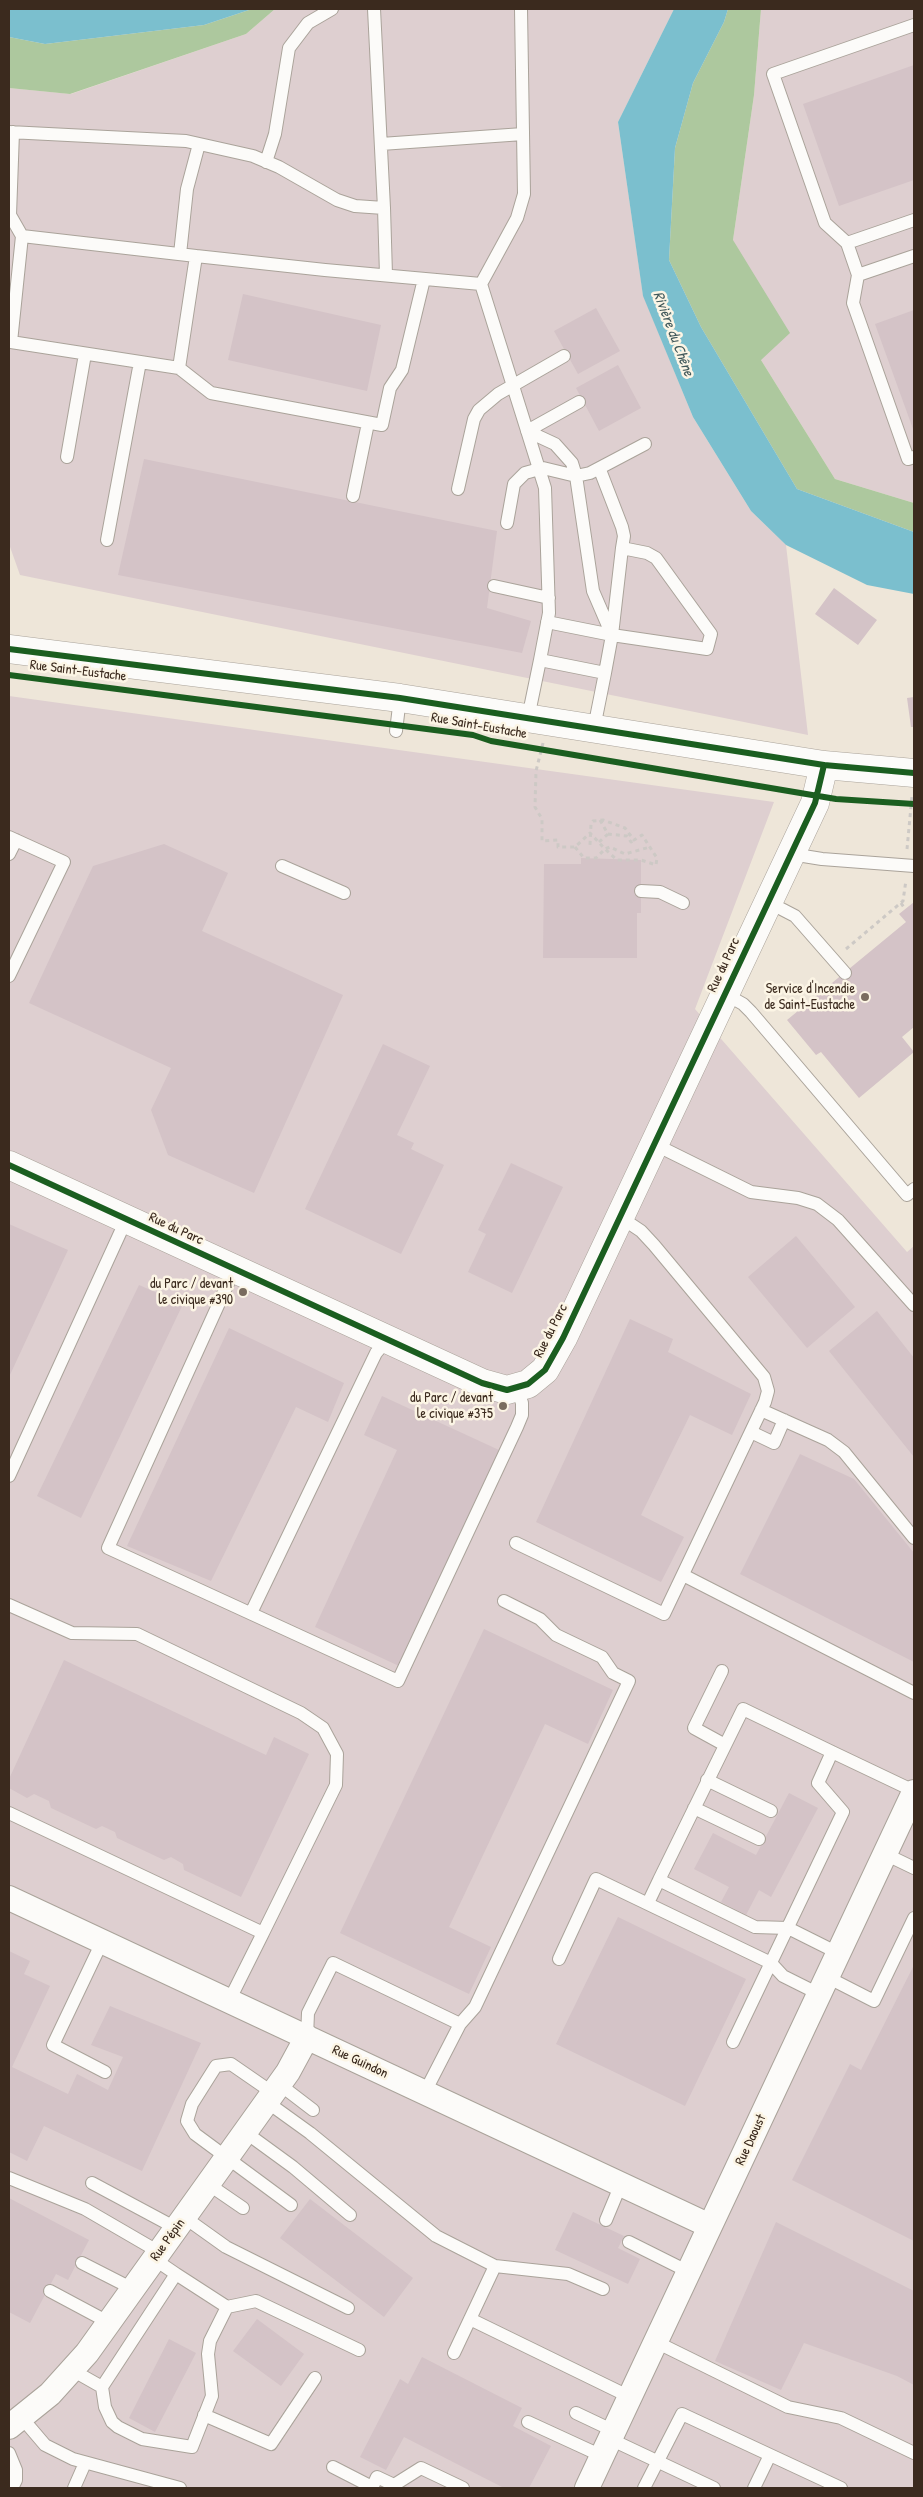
<!DOCTYPE html>
<meta charset="utf-8">
<style>
body{margin:0}
#map{position:relative;width:923px;height:2497px;overflow:hidden;background:#eee6d9;font-family:"Patrick Hand",sans-serif}
canvas{display:block}
.frame{position:absolute;inset:0;border:10px solid #3b2a1e;pointer-events:none}
</style>
<div id="map">
<canvas width="923" height="2497"></canvas>
<div class="frame"></div>
</div>
<script>
const ctx = document.querySelector('canvas').getContext('2d');
ctx.lineJoin = 'round';
function paint(path, color) {
  ctx.fillStyle = color;
  ctx.fill(path, 'evenodd');
}
function toPath(rows) {
  const path = new Path2D();
  for (const r of rows) {
    path.moveTo(r[0], r[1]);
    for (let i = 2; i < r.length; i += 2) path.lineTo(r[i], r[i + 1]);
  }
  return path;
}
function strokePath(path, color, width, dash) {
  ctx.strokeStyle = color;
  ctx.lineWidth = width;
  ctx.lineCap = dash ? 'butt' : 'round';
  ctx.setLineDash(dash || []);
  ctx.stroke(path);
}
function label(font, color, halo, rows, align = 'center') {
  ctx.font = font + ' "Patrick Hand",sans-serif';
  ctx.lineWidth = 5;
  ctx.setLineDash([]);
  ctx.textBaseline = 'middle';
  ctx.strokeStyle = halo;
  ctx.fillStyle = color;
  for (const [text, x, y, turn = 0] of rows) {
    ctx.save();
    ctx.translate(x, y);
    ctx.rotate((+turn || 0) * Math.PI / 180);
    ctx.textAlign = isNaN(turn) ? turn : align;
    if (halo) ctx.strokeText(text, 0, 0);
    ctx.fillText(text, 0, 0);
    ctx.restore();
  }
}
paint(toPath([
 [275,9,674,9,618,122,643,295,693,417,751,511,786,545,808,735,20,575,9,544,9,88,71,94,246,34],
 [761,9,914,9,914,503,835,479,761,360,733,240,754,95],
 [9,696,774,802,695,1009,907,1252,914,1246,914,2488,9,2488]
]), '#decfd0');
paint(toPath([
 [252,9,275,9,246,34,70,94,9,88,9,37,45,44,204,25],
 [728,9,761,9,754,95,733,240,790,333,761,360,835,479,914,503,914,532,797,489,701,327,669,260,675,148,693,83,724,22]
]), '#adc89e');
paint(toPath([
 [9,9,252,9,204,25,45,44,9,37],
 [674,9,728,9,724,22,693,83,675,148,669,260,701,327,797,489,914,532,914,594,867,585,786,545,751,511,693,417,643,296,618,122]
]), '#7bbfce');
paint(toPath([
 [914,65,914,180,839,206,803,104],
 [243,294,381,325,367,391,228,360],
 [596,308,620,351,578,374,554,331],
 [914,310,914,428,913,429,875,324],
 [618,365,641,408,599,431,576,388],
 [144,459,497,531,487,608,531,621,522,653,118,575],
 [834,588,877,620,858,645,815,614],
 [914,697,914,727,911,727,907,698],
 [164,844,228,873,202,931,343,995,254,1193,168,1155,151,1110,171,1068,29,1003,93,866],
 [581,858,641,860,641,913,637,913,637,958,543,958,544,864,581,864],
 [914,902,914,1027,902,1037,914,1052,859,1098,821,1052,816,1055,787,1020,906,922,899,914],
 [383,1044,430,1066,397,1135,414,1143,411,1149,444,1165,401,1254,305,1209],
 [511,1163,563,1187,512,1293,468,1272,486,1234,478,1230],
 [9,1224,68,1250,9,1377],
 [796,1236,855,1307,807,1348,748,1277],
 [139,1285,183,1304,81,1518,37,1496],
 [877,1311,914,1358,914,1457,829,1351],
 [630,1319,673,1339,668,1352,751,1394,732,1435,690,1415,641,1515,684,1537,661,1582,536,1522],
 [229,1328,344,1383,328,1422,296,1407,211,1581,127,1546],
 [382,1396,499,1450,399,1666,315,1627,397,1450,364,1435],
 [800,1454,854,1479,914,1553,914,1662,740,1574],
 [484,1629,613,1690,588,1744,545,1724,449,1927,491,1947,469,1994,340,1933],
 [64,1660,266,1755,274,1737,309,1754,241,1897,184,1870,183,1864,171,1857,164,1860,117,1838,115,1832,102,1826,96,1829,51,1808,49,1801,34,1794,27,1798,9,1788,9,1779],
 [789,1793,818,1808,771,1897,759,1890,746,1915,721,1902,729,1887,694,1869,713,1833,756,1855],
 [618,1917,746,1979,685,2106,556,2044],
 [9,1951,30,1961,24,1974,50,1986,12,2067,68,2094,77,2074,108,2090,123,2057,91,2045,110,2006,201,2043,142,2171,44,2126,27,2161,9,2152],
 [914,1965,914,2241,792,2180,850,2064,861,2070],
 [9,2198,89,2240,68,2280,56,2274,30,2323,9,2312],
 [310,2199,413,2278,384,2317,280,2238],
 [573,2212,624,2236,618,2248,640,2259,628,2284,555,2250],
 [776,2222,914,2291,914,2385,897,2376,804,2343,781,2390,715,2361],
 [257,2319,304,2354,281,2386,233,2351],
 [169,2339,196,2353,155,2432,129,2418],
 [422,2357,522,2408,513,2426,551,2446,529,2488,504,2488,404,2437,386,2470,360,2457,400,2379,408,2384]
]), '#d4c3c7');
const service = toPath([
 [374,9,384,208],
 [9,132,186,141,253,156,279,167,337,200,355,206,384,208,386,275],
 [13,132,10,215,22,236],
 [381,144,523,134],
 [266,162,275,134,289,48,308,23,332,9],
 [914,220,847,243,858,275,914,256],
 [847,243,825,223,773,74,914,25],
 [180,254,187,189,199,144],
 [196,256,179,368,11,342,22,236,196,256,325,270,481,284,545,488,549,613,540,660],
 [858,275,853,303,908,459,914,457],
 [481,284,517,218,524,194,521,9],
 [179,368,211,393,382,425,390,388,402,370,424,279],
 [527,431,555,444,572,463,576,476,593,591,612,635],
 [527,431,579,402],
 [67,457,85,354],
 [600,470,622,527,624,536,622,548],
 [458,489,474,419,479,410,498,394,564,356],
 [353,496,368,423],
 [507,523,514,484,525,473,543,468,576,476,590,473,645,444],
 [107,540,140,362],
 [494,586,549,598],
 [547,622,612,635,707,649,711,634,656,558,647,553,622,548,612,635,605,673],
 [528,718,540,660,605,673,594,728],
 [396,731,400,698],
 [9,837,64,862,9,976],
 [9,854,16,840],
 [791,854,822,859,914,866],
 [282,866,344,893],
 [641,891,660,892,683,903],
 [768,902,795,916,845,973],
 [725,994,743,1004,751,1012,907,1195,914,1189],
 [654,1144,751,1192,798,1198,817,1204,838,1220,914,1305],
 [234,1270,108,1548,398,1681,517,1427,522,1415,522,1403,517,1388],
 [761,1410,828,1440,844,1452,914,1538],
 [751,1432,774,1443,784,1420],
 [9,1476,126,1220],
 [516,1543,664,1614,765,1402,768,1391,764,1377,654,1245,641,1231,620,1217],
 [683,1575,914,1693],
 [9,1605,72,1633,137,1634,301,1713,323,1728,337,1754,336,1785,263,1933],
 [251,1613,376,1353,387,1340],
 [722,1671,694,1728,725,1745],
 [707,1780,771,1811],
 [694,1808,759,1839],
 [9,1813,263,1933,229,2001],
 [885,1854,914,1868],
 [659,1880,743,1709,832,1752],
 [648,1903,659,1880,755,1927,788,1928,838,1953],
 [102,1942,53,2045,105,2072],
 [559,1959,596,1879,771,1963,783,1976,819,1994],
 [827,1977,874,2001,914,1918],
 [460,2024,475,2007,629,1681,613,1673,602,1657,556,1635,540,1619,504,1601],
 [307,2037,308,2013,333,1963,460,2024,425,2092],
 [733,2042,843,1812,818,1783,832,1752,914,1791],
 [279,2084,313,2110],
 [273,2093,231,2064,216,2066,192,2104,187,2121,195,2134,291,2205],
 [267,2102,310,2133,436,2236,495,2266,454,2353],
 [245,2132,293,2167,350,2215],
 [9,2178,85,2209,159,2252],
 [92,2183,176,2228],
 [208,2184,243,2208],
 [184,2217,226,2247,348,2308],
 [606,2220,621,2184],
 [629,2242,689,2272],
 [82,2263,133,2289],
 [495,2266,568,2274,603,2289],
 [176,2274,227,2307,256,2301,359,2350],
 [50,2291,108,2322],
 [470,2319,630,2397],
 [656,2342,788,2407,841,2418,914,2453],
 [72,2370,102,2387,176,2274,154,2259],
 [102,2387,105,2407,112,2422,118,2427,142,2439,192,2447,212,2396,208,2354,210,2341,227,2307],
 [576,2413,614,2431],
 [204,2415,271,2444,315,2378],
 [22,2418,45,2445,73,2459,180,2488],
 [528,2422,602,2456],
 [610,2439,714,2488],
 [9,2453,16,2470,16,2480,12,2488],
 [333,2467,372,2487],
 [74,2488,85,2463],
 [372,2488,377,2477,394,2485,421,2468,463,2488],
 [644,2488,682,2414,841,2488],
 [754,2488,770,2455]
]);
const minor = toPath([
 [9,1898,710,2226],
 [9,2427,50,2394,87,2353,288,2072,307,2037],
 [587,2488,914,1792]
]);
const tertiary = toPath([
 [9,649,400,698,824,765,914,773],
 [9,1165,482,1383,507,1390,528,1384,545,1370,563,1338,815,803,824,765]
]);
strokePath(service, '#aaa39a', 14);
strokePath(minor, '#aaa39a', 26);
strokePath(tertiary, '#aaa39a', 29);
strokePath(toPath([
 [543,743,536,771,535,807,542,819,542,841,558,840,558,847,575,847,590,833,605,849,610,847,625,854,650,847],
 [600,820,608,834,627,836,631,842,634,840],
 [599,842,608,834],
 [575,847,584,858,596,858,605,849,617,860,641,860,656,865,657,858,642,835,634,840,625,828,603,820,593,821,591,824,590,845],
 [907,849,912,796],
 [901,903,905,909],
 [846,949,903,901,906,880]
]), '#cdc9c5', 3, [4, 4]);
strokePath(service, '#fcfbf9', 12);
strokePath(minor, '#fcfbf9', 24);
strokePath(tertiary, '#fcfbf9', 28);
strokePath(toPath([
 [9,649,400,698,824,765,914,773],
 [9,675,473,735,491,741,836,799,914,804],
 [9,1165,482,1383,507,1390,528,1384,545,1370,563,1338,815,803,824,765]
]), '#1b5e20', 6);
for (const [x, y, r, color] of [
 [865,997,5,"#7a6c5f"],
 [243,1292,5,"#7a6c5f"],
 [503,1406,5,"#7a6c5f"]
]) {
  const dot = new Path2D();
  dot.arc(x, y, r, 0, 2 * Math.PI);
  ctx.fillStyle = color;
  ctx.fill(dot);
  strokePath(dot, '#fcf5e5', 2);
}
label('14px', '#3b2a1e', '#fcf5e5', [
 ["Rue Saint-Eustache",78,671,7],
 ["Rue Saint-Eustache",479,726,10],
 ["Rue du Parc",724,965,-65],
 ["Rue du Parc",176,1229,25],
 ["Rue du Parc",551,1331,-63],
 ["Rue Guindon",360,2062,25],
 ["Rue Daoust",751,2140,-65],
 ["Rue Pépin",168,2240,-54]
]);
label('14px', '#3b2a1e', '#fcf5e5', [
 ["Service d'Incendie",855,989],
 ["de Saint-Eustache",855,1005],
 ["du Parc / devant",233,1284],
 ["le civique #390",233,1300],
 ["du Parc / devant",493,1398],
 ["le civique #375",493,1414]
], 'right');
label('italic 15px', '#40585a', '#fcf5e5', [
 ["Rivière du Chêne",673,334,69]
]);
</script>
